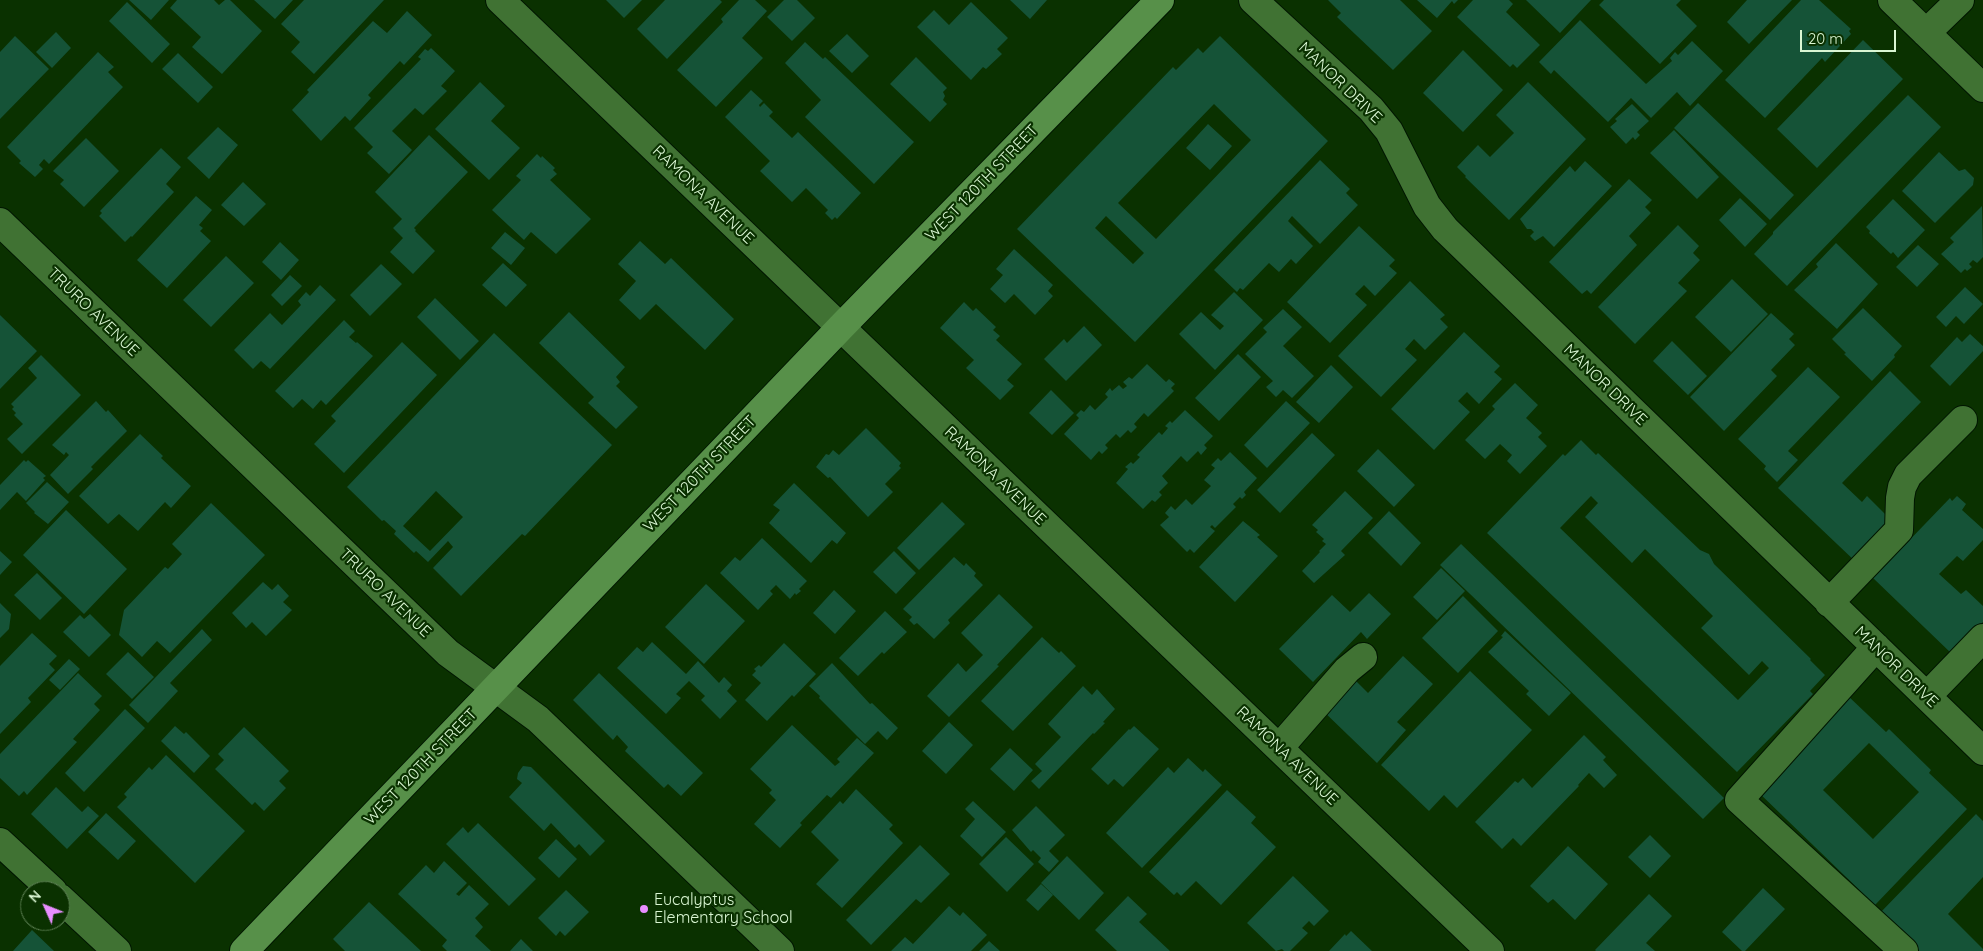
<!DOCTYPE html>
<style>
body{margin:0}
#map{position:relative;width:1983px;height:951px;overflow:hidden;background:#0a3100;font-family:Quicksand,sans-serif}
canvas{display:block}
.north{position:absolute;left:20px;top:881px;width:50px;height:50px;box-sizing:border-box;background:#0a3100;border:1px solid #5d8054;border-radius:50%;rotate:314deg;font-size:14px;font-weight:700;line-height:20px;text-align:center;color:#daf6d3}
.north::after{content:'';display:block;margin:auto;width:18px;height:22px;background:#e88eff;clip-path:polygon(50% 0,100% 100%,50% 72%,0 100%)}
.scale{position:absolute;left:1800px;top:30px;width:96px;height:22px;box-sizing:border-box;border:2px solid #daf6d3;border-top:0;padding-left:6px;font-size:15px;line-height:18px;white-space:nowrap;color:#daf6d3;-webkit-text-stroke:4px #0a3100;paint-order:stroke}
</style>
<div id="map">
<canvas width="1983" height="951"></canvas>
<div class="north">N</div>
<div class="scale">20 m</div>
</div>
<script>
const ctx = document.querySelector('canvas').getContext('2d');
ctx.lineJoin = 'round';
function paint(path, color) {
  ctx.fillStyle = color;
  ctx.fill(path, 'evenodd');
}
function toPath(rows) {
  const path = new Path2D();
  for (const r of rows) {
    path.moveTo(r[0], r[1]);
    for (let i = 2; i < r.length; i += 2) path.lineTo(r[i], r[i + 1]);
  }
  return path;
}
function strokePath(path, color, width, dash) {
  ctx.strokeStyle = color;
  ctx.lineWidth = width;
  ctx.lineCap = dash ? 'butt' : 'round';
  ctx.setLineDash(dash || []);
  ctx.stroke(path);
}
function label(font, color, halo, rows, align = 'center') {
  ctx.font = font + ' Quicksand,sans-serif';
  ctx.lineWidth = 4.5;
  ctx.setLineDash([]);
  ctx.textBaseline = 'middle';
  ctx.strokeStyle = halo;
  ctx.fillStyle = color;
  for (const [text, x, y, turn = 0] of rows) {
    ctx.save();
    ctx.translate(x, y);
    ctx.rotate((+turn || 0) * Math.PI / 180);
    ctx.textAlign = isNaN(turn) ? turn : align;
    if (halo) ctx.strokeText(text, 0, 0);
    ctx.fillText(text, 0, 0);
    ctx.restore();
  }
}
paint(toPath([
 [129,0,169,0,151,20],
 [177,0,214,0,219,5,225,0,230,0,262,31,222,74,192,47,201,37,170,8],
 [254,0,293,0,275,19],
 [304,0,384,0,314,74,291,52,300,42,281,24],
 [606,0,642,0,624,18],
 [665,0,720,0,722,2,667,59,637,29],
 [739,0,755,0,767,11,742,38,763,58,716,107,677,70,723,22,721,19],
 [784,0,797,0,815,18,792,41,767,17],
 [1010,0,1047,0,1030,19],
 [1328,0,1400,0,1432,31,1393,70,1337,17,1341,13],
 [1417,0,1458,0,1454,4,1452,1,1437,18],
 [1473,0,1509,0,1513,4,1506,12,1540,45,1517,68,1513,64,1510,67,1457,17],
 [1526,0,1591,0,1560,33],
 [1604,0,1681,0,1676,5,1697,26,1660,64,1599,5],
 [1747,0,1792,0,1749,44,1727,22],
 [1801,0,1819,0,1851,29,1849,31,1851,34,1825,62,1822,58,1765,118,1725,80],
 [127,2,170,44,152,63,109,21],
 [971,2,1008,38,997,49,1002,54,986,69,983,67,971,80,917,27,934,10,949,25],
 [407,11,432,35,404,65,400,61,368,95,371,98,350,121,345,116,321,141,292,110,309,92,307,90,373,21,387,33],
 [1580,20,1646,84,1672,61,1670,58,1675,52,1678,55,1692,41,1723,71,1690,106,1677,92,1651,118,1631,98,1608,122,1554,70,1551,74,1539,62],
 [56,32,71,48,52,68,36,52],
 [847,34,869,56,852,73,829,51],
 [15,36,49,69,0,119,0,52],
 [1220,36,1328,141,1135,342,1017,229,1173,67,1176,70,1198,48,1203,53],
 [1214,104,1251,140,1156,239,1118,203],
 [1106,216,1144,253,1133,264,1095,228],
 [1863,40,1903,79,1817,168,1777,129],
 [805,42,823,59,825,57,914,142,874,184,805,117,821,100,785,63],
 [431,48,455,71,441,86,447,91,423,115,415,108,392,131,412,150,389,174,367,153,373,147,354,128,421,59,418,57,425,49,428,51],
 [1463,50,1503,90,1463,132,1423,93],
 [98,52,114,67,108,72,123,87,49,164,44,159,39,165,43,169,35,177,19,163,21,161,7,147],
 [178,53,213,87,198,103,162,69],
 [916,57,947,88,943,92,945,96,943,100,947,104,930,122,890,84],
 [480,82,505,106,491,121,520,148,489,180,435,129],
 [1528,82,1586,139,1509,220,1465,177,1466,176,1457,167,1478,145,1490,157,1514,133,1496,115],
 [751,90,763,101,759,105,760,107,764,103,773,112,769,116,792,138,798,132,861,193,837,219,835,217,832,220,825,213,828,210,806,188,792,202,760,171,770,161,725,117],
 [1908,95,1941,127,1787,286,1754,254,1773,234,1773,232],
 [1698,103,1794,195,1770,220,1674,128],
 [1632,104,1649,121,1637,132,1640,135,1635,140,1633,137,1626,144,1610,127,1617,121,1615,119],
 [1208,124,1232,146,1210,170,1186,148],
 [218,127,238,145,209,179,187,158],
 [1674,130,1719,177,1697,199,1650,153],
 [429,135,468,172,414,228,416,230,415,231,435,251,413,274,390,252,403,238,393,228,402,219,375,192],
 [86,138,119,171,84,207,60,184,64,180,53,171],
 [161,148,181,167,166,184,174,192,132,237,131,236,125,242,99,216,102,213,100,211],
 [1939,152,1959,171,1965,169,1974,178,1973,185,1935,223,1902,191],
 [537,154,541,158,542,156,555,168,553,170,557,174,550,180,591,219,556,254,531,232,524,240,492,210,521,180,516,176],
 [1320,160,1350,189,1346,193,1358,205,1320,244,1292,216,1288,221,1313,246,1296,264,1291,259,1279,272,1269,263,1243,290,1240,288,1237,292,1214,270],
 [1585,161,1612,186,1554,247,1543,236,1535,241,1530,236,1534,232,1531,229,1527,229,1520,219,1570,166,1575,172],
 [1629,179,1652,200,1645,207,1651,213,1629,236,1637,245,1591,294,1587,290,1582,294,1549,262],
 [243,182,266,204,244,226,221,205],
 [196,196,212,210,199,225,203,228,200,231,211,241,167,288,137,260],
 [1740,198,1767,224,1745,247,1719,220],
 [1893,199,1925,230,1898,258,1893,252,1891,254,1869,233,1870,231,1866,227],
 [1982,206,1983,257,1977,263,1973,260,1969,264,1972,267,1967,271,1965,269,1961,273,1941,254,1954,242,1950,238],
 [1678,225,1699,246,1693,253,1700,260,1678,283,1687,291,1635,344,1598,307],
 [1359,226,1395,260,1389,266,1397,273,1375,296,1364,285,1355,294,1367,305,1330,343,1287,302],
 [505,232,525,248,511,265,491,248],
 [640,241,665,264,671,258,734,319,705,350,656,304,640,320,619,300,636,281,618,264],
 [280,242,299,260,281,280,262,262],
 [1836,243,1878,284,1837,329,1794,290,1818,267,1816,264],
 [1918,245,1939,264,1917,287,1896,267],
 [1014,249,1053,285,1048,291,1053,296,1035,315,1014,294,1005,303,990,289,1003,275,996,269],
 [226,256,254,283,211,327,183,300],
 [503,263,527,285,506,307,482,285],
 [381,264,402,284,370,316,350,295],
 [290,275,302,286,282,306,271,295],
 [1732,279,1768,314,1731,352,1695,317],
 [1410,281,1445,315,1440,319,1448,327,1425,350,1414,339,1405,349,1417,360,1381,397,1338,356],
 [320,285,336,300,270,369,261,361,253,369,234,350,270,313,282,325,301,305,298,301,306,292,310,296],
 [1965,287,1983,304,1964,324,1956,316,1946,327,1936,317],
 [1234,292,1263,320,1215,370,1179,334,1201,312,1220,330,1224,326,1211,315],
 [435,298,479,341,460,360,417,317],
 [964,302,973,311,976,308,996,327,993,330,1000,336,996,340,1022,364,1007,380,1014,386,1000,400,966,368,974,360,940,328],
 [1863,308,1902,346,1894,355,1895,357,1872,381,1844,354,1846,353,1832,339],
 [1283,309,1302,327,1283,346,1314,376,1292,398,1283,390,1276,397,1266,387,1273,381,1245,354,1267,332,1263,328],
 [569,312,625,367,616,377,620,382,616,386,638,407,616,429,588,403,594,397,539,343],
 [1771,313,1794,334,1789,339,1795,345,1771,370,1777,376,1724,431,1690,397],
 [0,315,37,351,0,389],
 [344,320,355,331,349,337,356,343,357,342,373,356,326,405,321,400,313,409,302,399,293,408,275,391],
 [1084,326,1102,345,1066,381,1044,359,1064,339,1067,343],
 [1464,332,1500,366,1494,372,1502,379,1479,404,1467,392,1458,401,1470,412,1434,450,1391,409],
 [494,333,612,445,525,536,522,534,461,596,433,568,453,547,448,541,428,562,416,551,414,553,394,534,396,531,384,520,382,521,347,487],
 [436,491,463,517,430,551,403,526],
 [1970,334,1983,346,1983,351,1950,386,1930,366,1957,337,1962,342],
 [1672,341,1707,376,1688,395,1653,361],
 [402,342,437,375,344,473,314,444,336,421,331,416],
 [1238,354,1261,377,1219,421,1195,398],
 [41,355,81,395,22,454,7,439,23,424,14,415,16,413,12,409,14,407,11,404,37,378,28,368],
 [1147,364,1166,382,1169,379,1175,384,1171,388,1174,391,1148,417,1144,413,1134,424,1137,427,1131,433,1128,430,1120,438,1116,434,1105,445,1108,448,1102,454,1099,451,1091,460,1064,434,1079,418,1076,415,1081,410,1084,412,1090,405,1095,410,1108,397,1105,394,1110,388,1112,391,1119,385,1123,389,1127,386,1123,382,1129,377,1132,379],
 [1331,365,1353,387,1319,423,1296,402],
 [1808,367,1840,397,1788,451,1798,460,1777,482,1764,469,1766,466,1738,439],
 [1890,371,1921,402,1842,483,1862,502,1867,496,1895,524,1857,563,1778,488],
 [1515,383,1538,405,1526,418,1542,433,1538,437,1547,446,1520,474,1507,461,1512,455,1500,444,1485,459,1465,440,1495,409,1492,406],
 [1051,390,1074,413,1052,435,1029,413],
 [96,401,106,412,108,410,127,431,91,467,93,469,68,494,50,475,69,455,66,452,64,455,52,445],
 [1286,401,1310,423,1267,468,1244,445],
 [1185,410,1213,436,1204,445,1207,448,1201,455,1198,451,1187,462,1181,456,1162,476,1168,483,1159,492,1162,495,1155,502,1152,500,1143,509,1116,483,1128,469,1125,467,1131,462,1133,464,1140,457,1137,455,1159,432,1162,435,1168,428,1165,426,1170,421,1172,423],
 [866,428,901,463,899,466,901,468,885,484,893,492,868,517,830,477,828,478,816,467,826,454,829,455,833,450,839,455],
 [1312,433,1335,455,1280,513,1257,490],
 [140,434,163,456,161,458,191,486,171,508,165,502,138,531,119,514,108,524,79,496],
 [1581,440,1596,455,1598,453,1700,550,1709,554,1714,564,1811,659,1810,660,1825,675,1810,691,1813,694,1737,772,1487,533,1563,454,1565,456],
 [1591,496,1598,503,1585,517,1632,563,1645,549,1713,616,1701,628,1749,675,1762,661,1769,668,1738,700,1560,528],
 [1378,449,1415,485,1394,507,1357,471],
 [1230,452,1257,478,1244,492,1246,495,1242,499,1240,497,1233,504,1236,507,1215,528,1212,525,1210,527,1215,531,1194,553,1190,549,1187,552,1160,525,1169,517,1165,513,1171,506,1175,510,1186,499,1192,505,1211,486,1204,480,1215,468,1211,465,1218,458,1221,461],
 [24,460,26,462,28,460,46,476,43,478,45,480,26,501,17,492,0,510,0,485],
 [47,482,69,502,48,524,34,513,35,512,26,503],
 [794,483,846,533,837,544,832,540,811,563,769,523,780,510,773,505],
 [1345,491,1373,518,1341,551,1345,555,1314,583,1302,571,1320,552,1319,551,1326,544,1322,541,1324,539,1316,532,1318,530,1312,525],
 [1957,496,1966,504,1962,510,1983,529,1983,540,1963,561,1957,556,1939,574,1961,594,1966,590,1983,606,1983,622,1952,654,1873,578,1950,498,1952,501],
 [942,502,965,524,919,570,897,548],
 [211,503,265,555,170,653,157,641,142,657,119,635,124,610,165,567,168,569,182,554,172,544],
 [66,510,127,569,84,614,23,555],
 [1389,511,1421,543,1401,566,1368,533],
 [1243,521,1260,535,1257,537,1278,556,1235,602,1199,567],
 [762,538,807,581,799,589,801,591,796,595,795,593,790,599,776,585,770,591,773,594,758,610,720,573,735,557,740,561],
 [1461,544,1724,798,1703,819,1440,565],
 [0,551,12,562,0,575],
 [894,551,916,573,896,594,873,572],
 [954,557,964,566,966,563,976,573,974,576,983,585,948,620,950,623,934,639,917,623,914,625,909,620,912,617,903,609],
 [1441,568,1465,591,1437,620,1413,597],
 [37,573,62,598,40,620,14,595],
 [263,582,272,590,278,584,289,596,283,602,292,610,266,636,252,622,246,628,232,613],
 [706,584,745,621,704,664,665,627],
 [834,590,856,611,835,634,813,613],
 [1369,593,1391,614,1367,639,1361,632,1313,682,1279,649,1332,595,1350,612],
 [999,594,1033,627,997,665,999,666,949,717,927,696,958,663,966,672,983,655,961,633],
 [1463,596,1498,631,1458,673,1422,638],
 [0,603,11,614,9,629,0,638],
 [885,611,907,632,884,654,882,652,858,676,839,658],
 [90,614,111,635,89,657,63,632,80,615,84,619],
 [202,629,212,640,170,683,178,691,148,723,129,705],
 [1505,631,1571,693,1549,716,1526,694,1529,691,1488,652,1503,637,1501,636],
 [32,633,57,656,49,664,55,670,28,698,31,702,0,734,0,666],
 [1042,637,1059,653,1061,651,1076,666,1013,731,981,701],
 [652,642,686,674,698,661,719,683,724,677,732,685,727,691,737,701,720,719,701,700,705,696,689,681,676,694,681,698,666,714,617,668,637,647,643,652],
 [784,643,816,674,794,697,792,695,767,721,745,700,761,683,752,675,756,671,754,669,759,665,761,667],
 [128,652,154,677,132,699,106,674],
 [1403,656,1433,684,1397,722,1406,730,1377,763,1319,707,1351,676,1368,693],
 [69,659,80,669,60,690,49,680],
 [832,663,870,704,872,703,898,728,887,740,878,731,865,744,819,698,820,696,809,686],
 [1470,671,1532,730,1457,808,1444,795,1429,811,1381,765],
 [78,673,102,696,94,704,100,710,73,739,77,742,27,795,24,791,19,796,0,778,0,754],
 [599,673,703,773,681,796,668,784,664,788,625,751,628,747,617,735,613,740,573,700],
 [1083,686,1092,695,1097,689,1115,709,1103,722,1105,723,1094,734,1093,733,1039,789,1031,781,1042,771,1035,764,1061,737,1048,724],
 [1847,695,1886,732,1889,729,1931,770,1929,773,1967,809,1875,905,1756,790],
 [1869,743,1919,792,1873,839,1823,790],
 [125,709,145,728,84,792,65,773],
 [949,722,973,745,946,774,922,751],
 [792,725,835,766,840,762,837,759,857,738,874,753,831,798,827,795,800,823,802,825,780,848,754,824,776,800,769,793,772,790,750,769],
 [175,726,184,734,186,732,210,756,194,773,161,741],
 [1134,726,1159,749,1123,787,1114,779,1108,785,1091,769,1129,729,1130,730],
 [244,727,289,771,279,781,286,788,264,811,255,802,252,805,215,769,224,760,218,754],
 [1584,735,1606,757,1603,760,1617,775,1604,788,1589,773,1578,785,1579,786,1521,846,1513,838,1502,849,1475,822,1515,781,1518,783,1523,778,1532,788],
 [1010,748,1033,770,1014,791,990,769],
 [166,755,245,831,195,883,117,807,127,797,124,794,149,767,152,770],
 [1188,758,1203,772,1205,769,1222,785,1142,868,1106,833,1168,767,1174,773],
 [523,766,531,767,605,841,590,856,579,844,575,848,551,823,544,831,509,797,522,783,517,779,518,773],
 [56,787,82,812,88,806,99,816,67,849,31,814],
 [856,789,893,825,889,829,903,843,842,908,816,884,839,860,811,832,840,801,843,804],
 [1227,790,1256,817,1251,823,1276,847,1221,905,1196,881,1181,896,1177,892,1174,895,1149,872],
 [973,801,1006,832,982,857,960,836,975,819,965,809],
 [1036,806,1065,835,1049,851,1059,861,1049,872,1038,862,1041,858,1033,850,1031,852,1012,830],
 [106,813,136,841,118,860,88,832],
 [1976,814,1983,821,1983,877,1948,914,1983,949,1983,951,1917,951,1879,914],
 [478,823,536,879,509,906,446,844,463,827,468,833],
 [1650,835,1671,856,1650,878,1628,857],
 [1006,837,1034,864,1007,892,979,864],
 [556,839,577,859,559,878,538,858],
 [920,845,950,874,921,903,916,899,871,945,846,920],
 [1568,846,1608,884,1575,920,1553,899,1548,903,1530,886],
 [1067,856,1104,893,1079,920,1041,883],
 [444,861,467,883,456,894,459,896,469,885,489,904,475,918,483,927,475,936,491,951,447,951,442,946,447,940,398,894,426,865,434,873],
 [1293,876,1329,911,1314,926,1309,921,1302,928,1308,933,1290,951,1284,951,1282,949,1276,951,1247,923],
 [1041,884,1053,895,1038,911,1026,900],
 [1763,888,1785,909,1745,951,1742,951,1722,932],
 [566,890,589,912,565,936,560,931,556,936,538,918],
 [1649,894,1672,916,1646,943,1655,951,1596,951,1595,950],
 [1128,896,1147,914,1139,922,1170,951,1117,951,1095,930],
 [369,902,421,951,345,951,333,939],
 [949,906,960,916,963,912,987,935,971,951,891,951,905,937,913,944],
 [32,930,54,951,13,951],
 [1351,931,1372,951,1329,951,1345,934,1346,936],
 [521,939,533,951,510,951],
 [989,941,1000,951,979,951]
]), '#155337');
const minor = toPath([
 [500,0,1490,951],
 [1253,0,1371,109,1389,131,1427,206,1445,229,1983,751],
 [1892,0,1983,88],
 [1926,33,1960,0],
 [0,222,448,653,538,719,780,951],
 [1829,603,1899,530,1900,498,1902,487,1908,475,1963,420],
 [1876,647,1739,800,1904,951],
 [1927,696,1983,638],
 [1279,748,1347,670,1363,657],
 [0,842,53,891],
 [60,898,117,951]
]);
const major = toPath([
 [244,951,841,327,1160,0]
]);
strokePath(minor, '#001600', 30);
strokePath(major, '#001600', 30);
strokePath(minor, '#407233', 28);
strokePath(major, '#579049', 28);
for (const [x, y, r, color] of [
 [644,909,5,"#e88eff"]
]) {
  const dot = new Path2D();
  dot.arc(x, y, r, 0, 2 * Math.PI);
  ctx.fillStyle = color;
  ctx.fill(dot);
  strokePath(dot, '#0a3100', 2);
}
label('16px', '#daf6d3', '#0a3100', [
 ["MANOR DRIVE",1340,83,44],
 ["WEST 120TH STREET",982,183,-46],
 ["RAMONA AVENUE",703,195,44],
 ["TRURO AVENUE",93,312,44],
 ["MANOR DRIVE",1605,385,44],
 ["WEST 120TH STREET",700,474,-46],
 ["RAMONA AVENUE",995,476,44],
 ["TRURO AVENUE",385,593,44],
 ["MANOR DRIVE",1896,667,44],
 ["RAMONA AVENUE",1287,756,44],
 ["WEST 120TH STREET",421,767,-46]
]);
label('16px', '#daf6d3', '#0a3100', [
 ["Eucalyptus",654,900],
 ["Elementary School",654,918]
], 'left');
</script>
